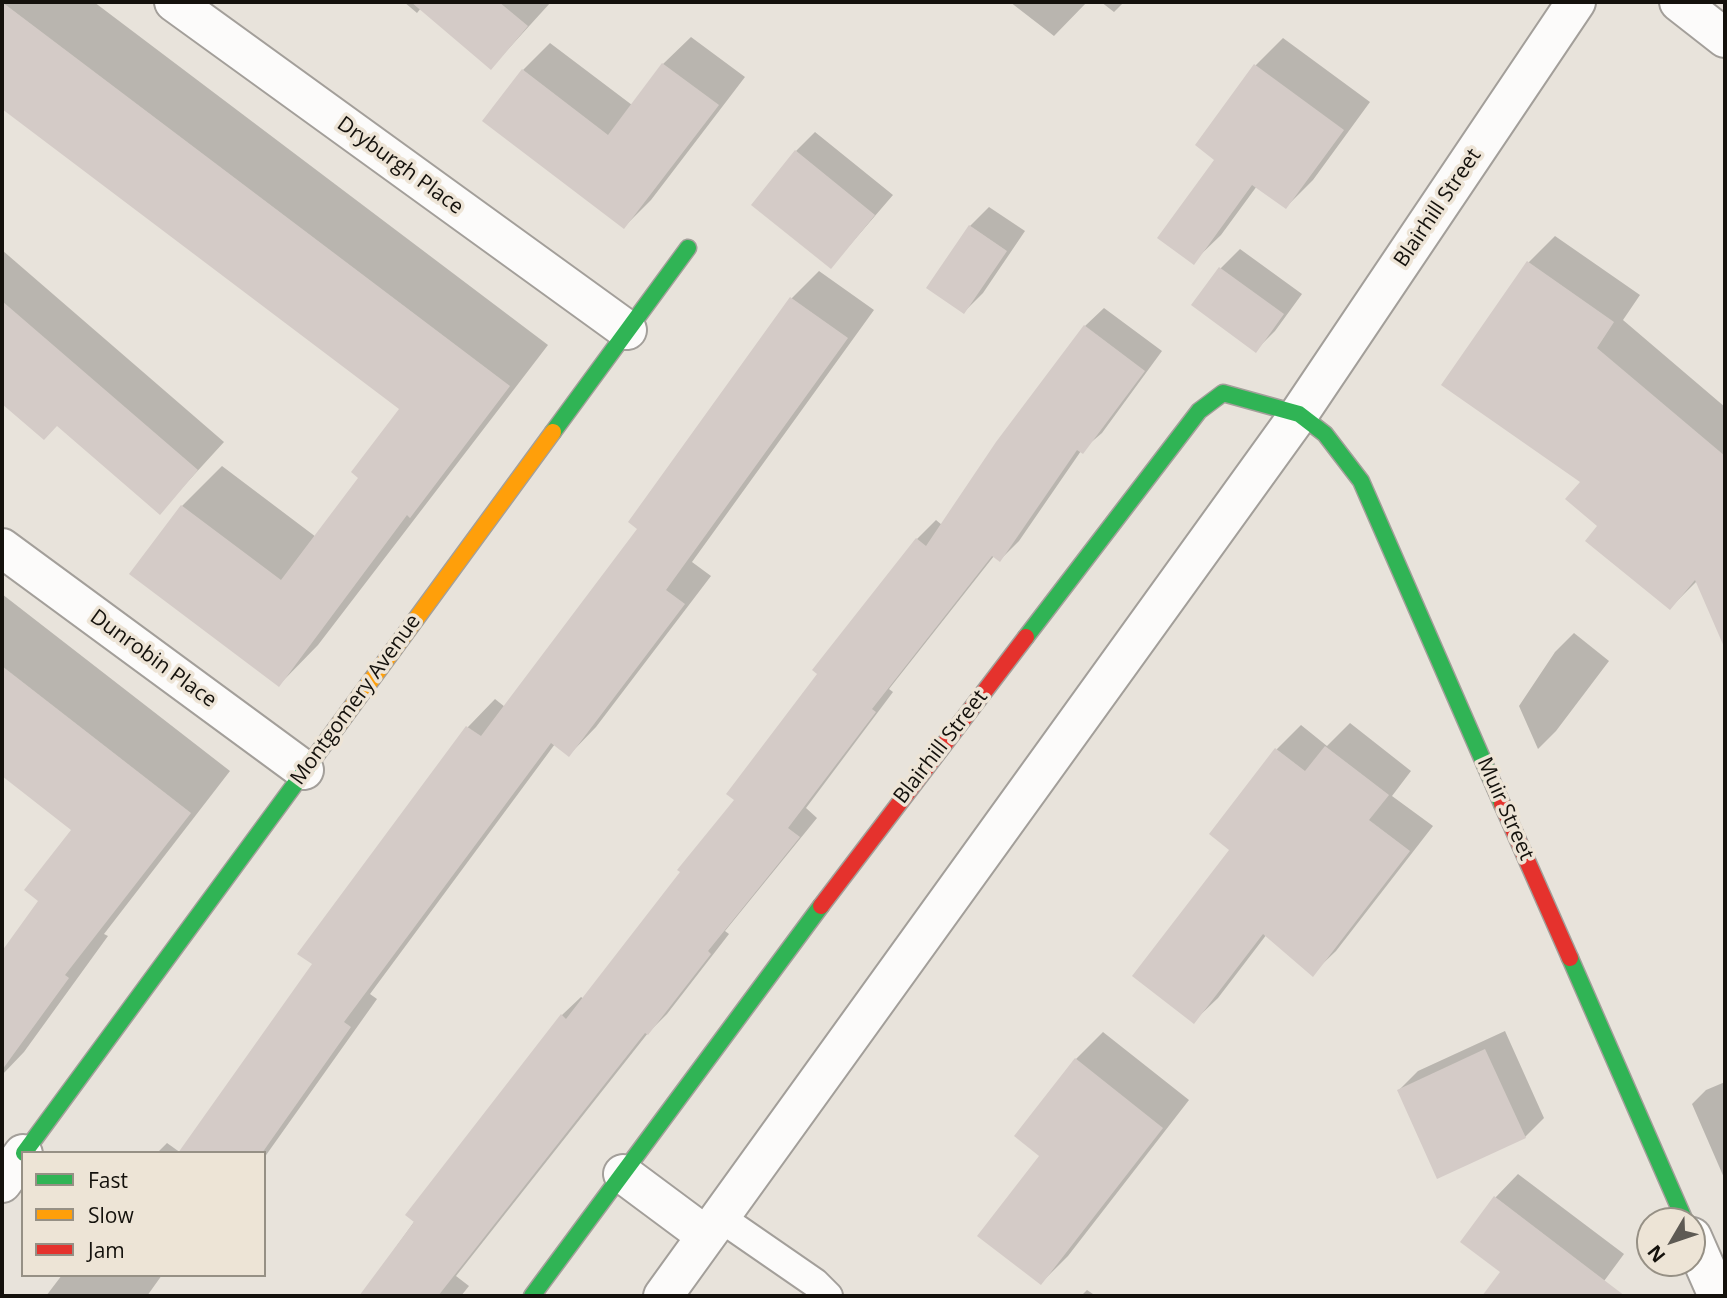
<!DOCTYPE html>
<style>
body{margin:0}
#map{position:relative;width:1727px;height:1298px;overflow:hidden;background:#e8e3db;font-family:"Open Sans",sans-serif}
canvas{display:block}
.frame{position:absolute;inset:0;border:4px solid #14110c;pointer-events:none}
.legend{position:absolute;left:21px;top:1151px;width:245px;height:126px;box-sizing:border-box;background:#ede4d6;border:2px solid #969085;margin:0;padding:9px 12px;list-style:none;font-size:21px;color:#14110c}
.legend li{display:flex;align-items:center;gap:14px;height:35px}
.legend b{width:35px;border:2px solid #969085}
.north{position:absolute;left:1636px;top:1207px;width:70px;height:70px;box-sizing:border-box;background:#ede4d6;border:2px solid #969085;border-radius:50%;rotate:231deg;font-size:19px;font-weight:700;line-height:28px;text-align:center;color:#14110c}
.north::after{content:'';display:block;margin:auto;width:24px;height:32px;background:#5e5a54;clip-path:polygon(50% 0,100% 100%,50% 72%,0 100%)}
</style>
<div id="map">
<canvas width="1727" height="1298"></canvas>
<div class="frame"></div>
<ul class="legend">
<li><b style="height:9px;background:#30b455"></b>Fast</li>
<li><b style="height:9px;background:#ff9f0a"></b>Slow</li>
<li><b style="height:9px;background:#e5322d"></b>Jam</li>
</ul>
<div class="north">N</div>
</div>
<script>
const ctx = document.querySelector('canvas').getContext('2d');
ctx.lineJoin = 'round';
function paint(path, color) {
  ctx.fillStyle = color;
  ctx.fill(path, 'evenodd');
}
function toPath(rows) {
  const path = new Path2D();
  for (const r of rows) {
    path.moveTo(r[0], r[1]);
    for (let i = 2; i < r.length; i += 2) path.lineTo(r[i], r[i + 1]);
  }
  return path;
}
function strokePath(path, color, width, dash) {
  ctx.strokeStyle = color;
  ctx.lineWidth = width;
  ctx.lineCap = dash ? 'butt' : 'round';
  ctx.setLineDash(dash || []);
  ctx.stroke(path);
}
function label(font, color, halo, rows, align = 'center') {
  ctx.font = font + ' "Open Sans",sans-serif';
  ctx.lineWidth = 7;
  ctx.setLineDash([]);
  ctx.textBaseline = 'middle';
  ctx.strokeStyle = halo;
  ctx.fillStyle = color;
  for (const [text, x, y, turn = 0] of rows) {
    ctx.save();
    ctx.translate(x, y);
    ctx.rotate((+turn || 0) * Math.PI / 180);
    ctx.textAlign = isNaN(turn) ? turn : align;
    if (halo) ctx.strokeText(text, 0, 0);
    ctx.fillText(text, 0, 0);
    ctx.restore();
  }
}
paint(toPath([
 [2,2,94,2,548,345,318,645,279,685,131,574,182,506,222,466,316,537,360,477,401,408,2,107],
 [404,2,551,2,491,68,421,8,417,13],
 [1010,2,1087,2,1054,36],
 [1101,2,1124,2,1114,12],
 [691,37,745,77,651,200,624,227,523,70,550,43,632,105,663,64],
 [1283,38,1370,102,1313,180,1286,207,1257,186,1221,235,1193,262,1216,159,1197,145,1256,65],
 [815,132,893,195,831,267,796,151],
 [989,207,1025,231,983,293,964,312,970,226],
 [1555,236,1640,295,1623,320,1725,407,1725,580,1705,600,1697,581,1670,608,1600,526,1582,481,1528,263],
 [1240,249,1302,294,1275,331,1256,350,1194,305,1221,268],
 [2,250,224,442,160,512,58,424,44,438,2,401],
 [819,271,874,310,692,562,711,576,596,727,569,755,555,744,370,994,377,999,264,1158,264,1153,157,1153,167,1143,181,1153,314,964,300,953,468,727,495,699,505,707,639,528,631,522,792,298],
 [1104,308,1162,351,1102,433,1081,451,1019,541,1000,560,994,556,889,689,893,692,806,808,817,818,725,931,729,934,667,1014,648,1033,456,1276,469,1286,461,1296,361,1296,562,1015,581,997,584,999,736,800,819,674,917,539,936,520,942,525,1085,326],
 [2,594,230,771,104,934,108,936,24,1052,2,1075,2,954,40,901,74,829,2,774],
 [1574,633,1609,661,1556,731,1538,749,1519,706,1555,652],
 [1350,723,1411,771,1392,796,1433,826,1336,951,1312,974,1267,934,1218,998,1194,1021,1232,849,1211,833,1277,749,1301,725,1327,746],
 [1505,1031,1544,1118,1525,1137,1399,1090,1418,1071],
 [1103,1032,1189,1100,1068,1256,1041,1283,1041,1155,1076,1059],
 [1725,1082,1725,1180,1692,1104,1706,1090],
 [1518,1174,1624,1254,1593,1296,1484,1296,1503,1272,1495,1198],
 [62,1275,162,1275,147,1296,46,1296],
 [1087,1290,1096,1296,1081,1296]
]), '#0003');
paint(toPath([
 [2,2,510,386,410,518,407,515,279,687,129,574,181,505,281,580,358,478,351,472,399,409,2,109],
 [411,2,499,2,528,26,491,70],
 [662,63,719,105,624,229,482,121,522,69,608,135],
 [1254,64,1344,130,1286,209,1252,185,1194,265,1157,238,1214,160,1195,145],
 [795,150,875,215,831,269,751,205],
 [969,225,1007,251,964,314,926,288],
 [1527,261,1614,322,1597,348,1725,456,1725,649,1695,580,1670,610,1585,541,1597,526,1565,499,1580,482,1441,385],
 [1219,267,1284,314,1256,353,1191,305],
 [790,297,848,338,666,590,685,604,569,757,551,743,344,1022,351,1027,262,1153,178,1153,312,964,297,954,466,726,481,736,637,529,628,522],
 [2,301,198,470,160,515,57,426,44,440,2,404],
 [1084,325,1145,371,1083,454,1077,450,1000,562,992,556,872,709,876,712,788,828,800,837,708,951,711,954,648,1035,645,1033,438,1296,359,1296,414,1222,405,1215,561,1014,566,1019,680,872,677,870,734,800,726,794,817,674,812,670,916,538,926,546,996,442],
 [2,666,191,813,65,975,69,978,2,1070,2,951,38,901,24,890,71,830,2,776],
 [1325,746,1389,795,1369,820,1410,851,1313,977,1263,934,1194,1024,1132,976,1229,850,1209,834,1275,748,1305,771],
 [1485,1049,1526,1138,1437,1179,1397,1090],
 [1075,1058,1163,1128,1041,1285,977,1236,1039,1156,1014,1136],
 [1494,1196,1625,1296,1482,1296,1500,1272,1460,1242]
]), '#d4cbc7');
const lane = toPath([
 [718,1216,815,1283,828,1296]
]);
const street = toPath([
 [174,2,627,330],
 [1679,2,1725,38],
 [2,548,304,770],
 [623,1174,705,1235],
 [2,1183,23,1154],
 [1692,1237,1718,1296],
 [663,1296,1299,414,1576,2]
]);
const fast = toPath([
 [553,432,688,248],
 [1026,637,1199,411,1223,393,1299,414,1325,434,1361,481,1502,804],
 [1570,958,1685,1221],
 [24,1153,337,727],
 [532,1296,821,906]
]);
const slow = toPath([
 [337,727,553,432]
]);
const jam = toPath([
 [1502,804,1570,958],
 [821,906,1026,637]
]);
strokePath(lane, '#a39f9a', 32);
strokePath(street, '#a39f9a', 42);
strokePath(fast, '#a39f9a', 19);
strokePath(slow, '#a39f9a', 19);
strokePath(jam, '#a39f9a', 19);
strokePath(lane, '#fcfbfa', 28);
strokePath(street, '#fcfbfa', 38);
strokePath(fast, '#30b455', 16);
strokePath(slow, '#ff9f0a', 16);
strokePath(jam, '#e5322d', 16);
label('21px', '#14110c', '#ede4d6', [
 ["Dryburgh Place",400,166,36],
 ["Blairhill Street",1438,208,-56],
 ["Dunrobin Place",153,659,36],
 ["Montgomery Avenue",356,700,-54],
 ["Blairhill Street",941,747,-52],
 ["Muir Street",1505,809,66]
]);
</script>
